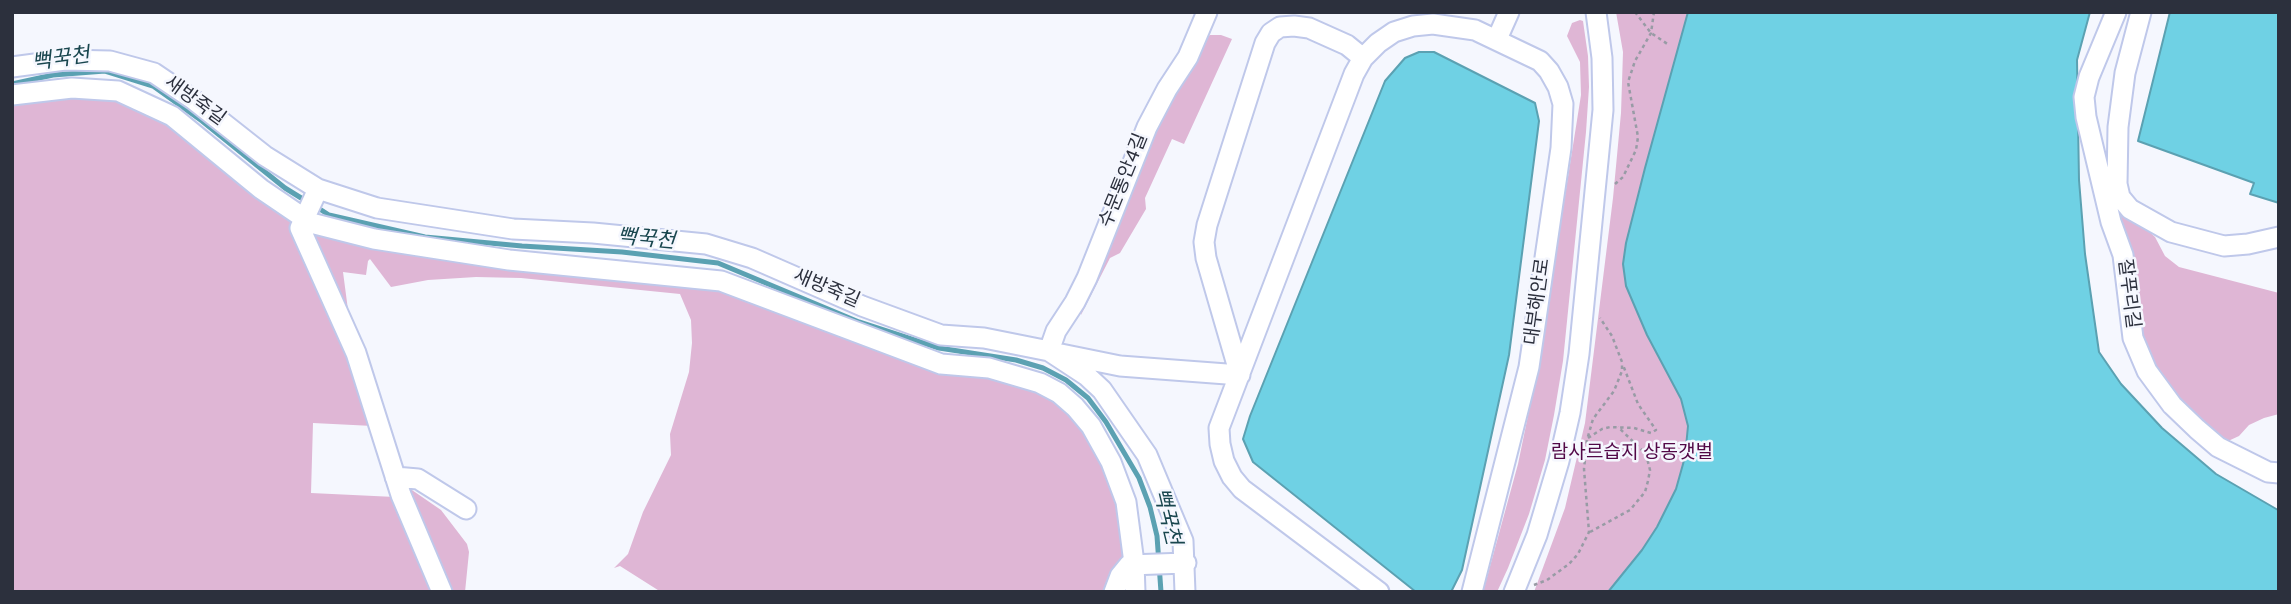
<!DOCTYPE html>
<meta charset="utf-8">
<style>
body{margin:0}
#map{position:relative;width:2291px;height:604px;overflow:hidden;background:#f5f7fe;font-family:Overpass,sans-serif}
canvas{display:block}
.frame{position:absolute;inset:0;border:14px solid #2c303d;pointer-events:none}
</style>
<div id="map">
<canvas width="2291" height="604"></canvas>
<div class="frame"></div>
</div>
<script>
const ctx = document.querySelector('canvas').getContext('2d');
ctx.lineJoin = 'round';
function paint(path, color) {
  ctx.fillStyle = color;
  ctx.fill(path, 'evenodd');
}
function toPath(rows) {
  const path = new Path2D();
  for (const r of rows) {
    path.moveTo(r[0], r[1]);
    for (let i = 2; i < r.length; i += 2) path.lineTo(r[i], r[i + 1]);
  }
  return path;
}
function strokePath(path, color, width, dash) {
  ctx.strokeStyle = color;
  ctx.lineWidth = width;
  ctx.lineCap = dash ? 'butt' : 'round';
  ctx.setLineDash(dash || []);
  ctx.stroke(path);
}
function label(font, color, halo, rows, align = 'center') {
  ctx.font = font + ' Overpass,"Noto Sans KR",sans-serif';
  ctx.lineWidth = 5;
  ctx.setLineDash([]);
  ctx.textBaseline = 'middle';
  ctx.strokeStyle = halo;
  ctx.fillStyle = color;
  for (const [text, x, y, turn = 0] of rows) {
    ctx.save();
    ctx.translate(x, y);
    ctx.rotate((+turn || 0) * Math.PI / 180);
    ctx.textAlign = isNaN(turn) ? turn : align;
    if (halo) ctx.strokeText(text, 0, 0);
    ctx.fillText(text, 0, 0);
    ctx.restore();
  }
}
paint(toPath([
 [1616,12,1780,12,2006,592,1534,592,1565,508,1585,423,1613,198,1621,113,1623,52],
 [1580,20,1583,21,1588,56,1589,87,1586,132,1563,361,1554,415,1545,460,1529,514,1508,568,1497,592,1483,592,1518,464,1537,372,1581,95,1580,62,1567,36,1572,23],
 [1210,35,1221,35,1232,39,1184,144,1172,139,1145,198,1146,209,1120,253,1110,258,1081,315,1082,299,1129,177,1202,40],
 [72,92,117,95,169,118,299,219,351,354,373,426,313,423,311,493,395,497,437,592,12,592,12,102],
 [2118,215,2124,216,2144,227,2155,237,2165,256,2179,267,2279,293,2279,414,2264,418,2249,425,2239,436,2226,442,2198,425,2146,359],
 [307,229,721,284,1058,395,1108,463,1130,551,1110,592,661,592,620,566,614,568,628,554,643,512,671,455,670,434,689,372,692,343,691,320,680,294,521,278,476,277,428,280,391,287,370,259,368,261,366,275,343,272,350,325],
 [409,488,441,510,467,544,469,552,465,592,445,592]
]), '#dfb6d5');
const water = toPath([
 [1688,12,2090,12,2077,60,2079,180,2085,254,2099,352,2121,384,2162,428,2216,474,2278,510,2279,592,1608,592,1642,550,1657,527,1676,489,1685,457,1688,426,1681,399,1647,335,1626,286,1623,264,1626,243,1645,168,1688,12],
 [2170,12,2279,12,2279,203,2250,194,2254,183,2138,141,2170,12],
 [1419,52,1434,52,1535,103,1539,121,1509,355,1462,570,1451,592,1416,592,1253,462,1243,439,1250,416,1385,81,1405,58,1419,52]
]);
paint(water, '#6fd1e4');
strokePath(water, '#5ba1b2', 2);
strokePath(toPath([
 [12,84,53,75,105,71,153,86,202,121,285,188,306,201],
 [315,206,329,215,425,237,522,246,622,252,718,263,859,322,939,348,1016,360,1043,368,1066,380,1088,398,1106,422,1139,478,1150,507,1157,536,1161,592]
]), '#5ba1b2', 5);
const minor = toPath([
 [2116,12,2089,77,2084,97,2086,117,2111,222,2123,255,2133,338,2147,371,2172,405,2197,429,2218,447,2268,472,2279,473],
 [2141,12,2125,73,2118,127,2117,184,2120,197,2130,209,2171,232,2224,246,2248,244,2279,237],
 [1497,39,1509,12],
 [12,67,65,60,110,61,154,73,194,100,265,156,318,189,377,208,513,229,593,233,706,244,752,258,862,306,941,335,984,338,1049,351,1087,376,1102,390,1147,455,1183,541,1185,592],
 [12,95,72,88,118,91,172,116,261,189,311,223,374,239,509,260,721,281,941,364,989,368,1040,383,1059,393,1075,407,1091,426,1111,462,1126,502,1134,563,1135,592],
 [318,189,300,228,356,353,401,495,442,592],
 [1049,351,1056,331,1075,302,1087,278,1147,127,1167,89,1188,57,1207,12],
 [1061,354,1120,366,1240,375,1206,258,1204,242,1207,225,1265,43,1271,33,1280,27,1294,26,1309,28,1347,45,1363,58],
 [395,477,418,479,466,509],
 [1114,592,1120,576,1129,565,1186,563],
 [1379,592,1242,489,1232,477,1224,461,1220,444,1219,428,1354,74,1363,58,1378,43,1394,32,1413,26,1433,24,1475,30,1540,61,1549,71,1558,87,1563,104,1561,148,1529,367,1472,592],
 [1514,592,1537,535,1559,461,1570,413,1579,354,1603,110,1602,58,1596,12]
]);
strokePath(minor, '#bfc8ea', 23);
strokePath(toPath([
 [1635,12,1651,33,1669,45],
 [1615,184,1623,177,1636,150,1638,137,1628,82,1635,61,1651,33,1654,12],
 [1588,438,1602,429,1610,427,1634,428,1651,433,1656,430,1638,404,1623,365],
 [1590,532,1630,510,1645,492,1648,481,1650,470,1646,454,1618,427],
 [1534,585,1547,580,1569,564,1578,554,1589,532,1584,469,1587,440,1593,419,1614,391,1622,371,1622,362,1612,336,1600,318]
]), '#989ba5', 2.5, [3.5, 3.5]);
strokePath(minor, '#fff', 19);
label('19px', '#2c303d', '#f5f7fe', [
 ["새방죽길",194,102,36],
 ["수문통안4길",1125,181,-68],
 ["새방죽길",826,290,23],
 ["잘푸리길",2127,294,83],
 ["대부해안로",1539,302,-82]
]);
label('19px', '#520847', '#f5f7fe', [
 ["람사르습지 상동갯벌",1632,454]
]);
label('italic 21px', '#19464e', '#f5f7fe', [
 ["뻑꾹천",61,61,-8],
 ["뻑꾹천",646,241,5],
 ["뻑꾹천",1165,517,76]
]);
</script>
